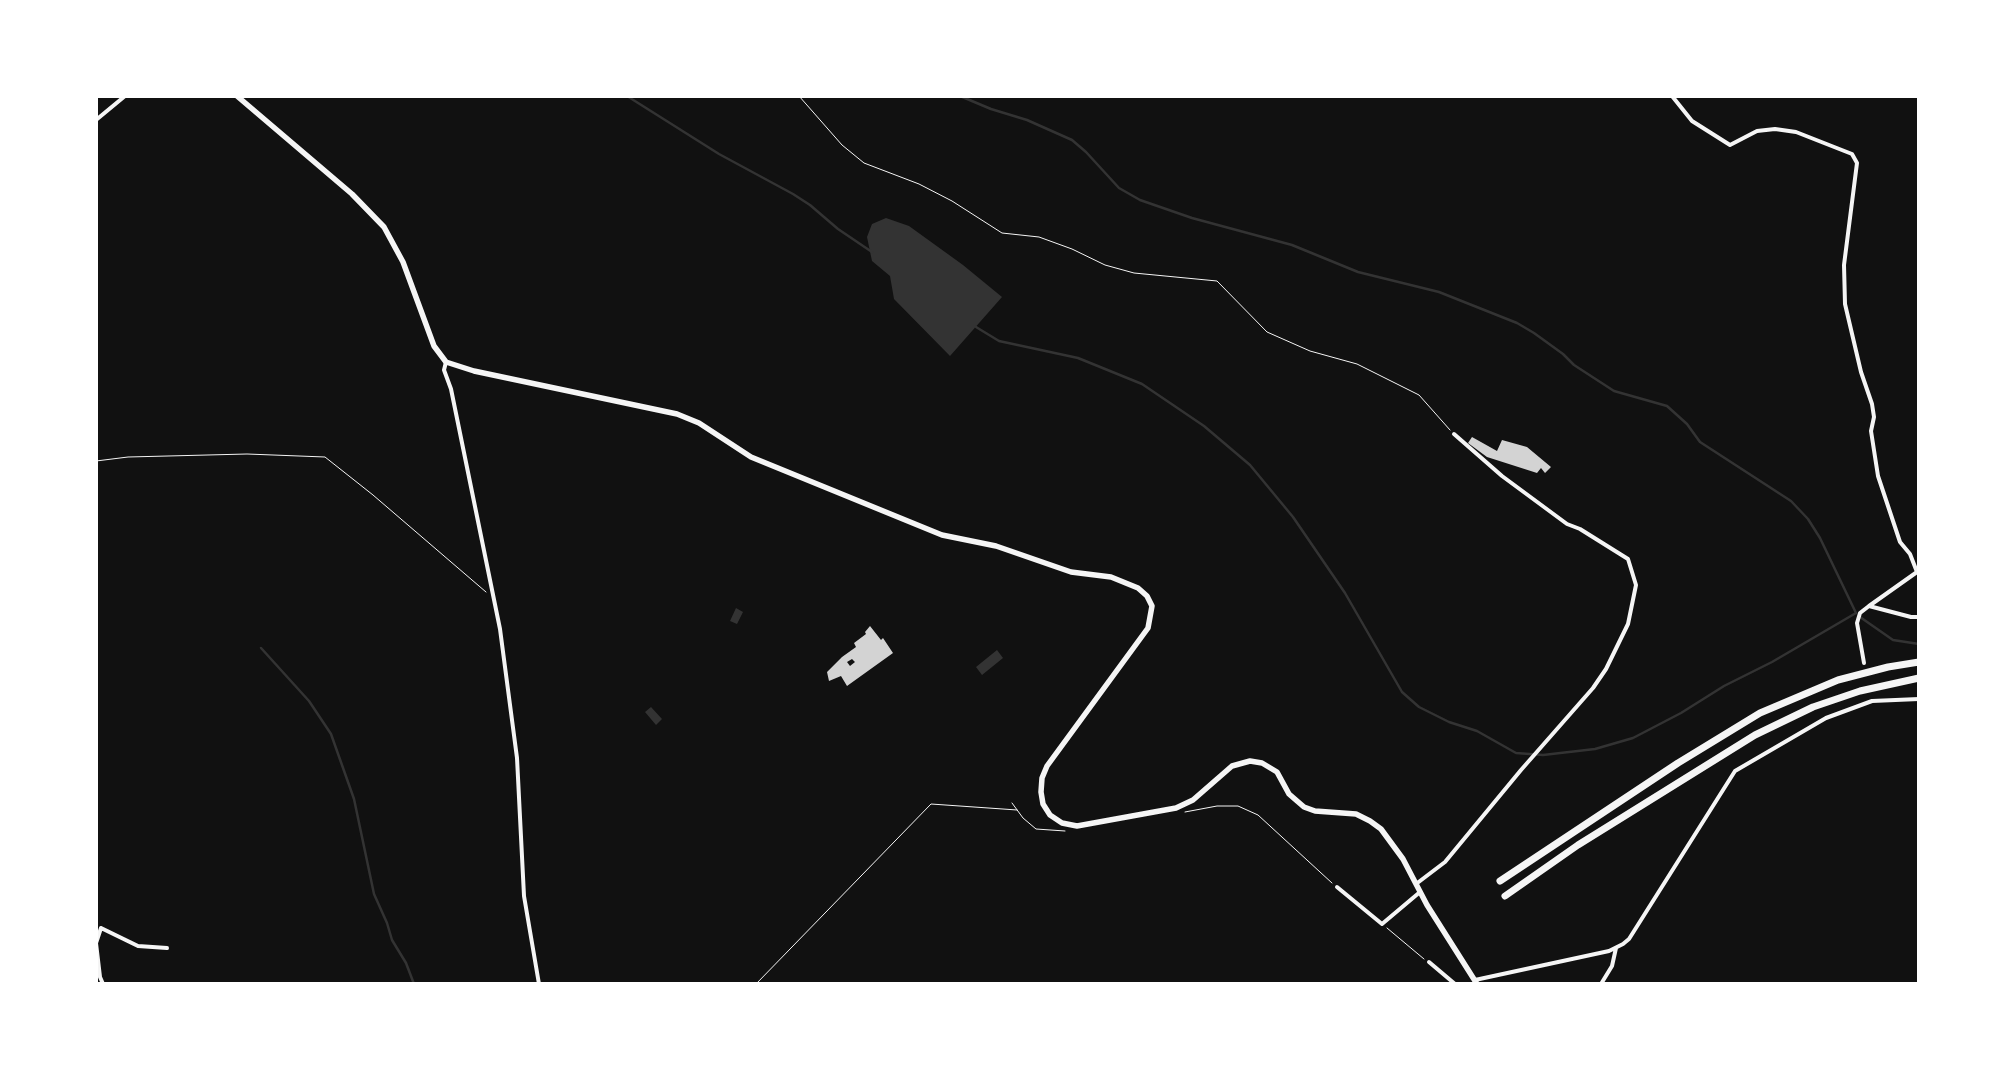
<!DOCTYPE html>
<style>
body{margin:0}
#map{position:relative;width:2015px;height:1080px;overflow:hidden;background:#111;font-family:"Space Grotesk",sans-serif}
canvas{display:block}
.frame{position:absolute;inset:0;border:98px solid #fff;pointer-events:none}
</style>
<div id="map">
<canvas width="2015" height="1080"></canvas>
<div class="frame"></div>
</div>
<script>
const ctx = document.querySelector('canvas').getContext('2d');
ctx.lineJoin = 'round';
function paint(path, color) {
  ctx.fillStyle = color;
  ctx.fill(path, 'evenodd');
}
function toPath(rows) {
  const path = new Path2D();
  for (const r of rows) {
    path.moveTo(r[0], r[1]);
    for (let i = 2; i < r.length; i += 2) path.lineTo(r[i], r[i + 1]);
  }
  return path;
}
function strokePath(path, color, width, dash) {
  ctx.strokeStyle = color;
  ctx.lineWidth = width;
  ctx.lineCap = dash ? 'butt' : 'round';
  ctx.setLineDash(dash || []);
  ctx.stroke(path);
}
paint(toPath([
 [886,218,909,226,963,265,1002,297,950,356,894,299,890,276,872,261,867,237,872,224],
 [736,608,743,612,737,624,730,621],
 [997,650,1003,658,982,675,976,667],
 [651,707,662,719,656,725,645,712]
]), '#333');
strokePath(toPath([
 [627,96,719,154,793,194,810,205,838,229,872,252],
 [960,96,991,109,1027,120,1072,140,1086,152,1119,188,1140,200,1192,218,1292,245,1358,272,1439,292,1517,323,1534,333,1563,354,1574,365,1614,391,1667,406,1687,424,1700,442,1791,501,1808,519,1820,538,1856,613],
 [976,327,999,341,1078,358,1142,384,1204,426,1250,465,1293,517,1345,593,1402,692,1419,707,1449,722,1477,731,1516,753,1543,755,1595,749,1633,738,1681,713,1724,686,1772,662,1856,613],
 [1860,617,1893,640,1919,644],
 [261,648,309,701,331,734,354,799,374,894,387,923,392,940,406,963,414,984]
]), '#333', 2.5);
paint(toPath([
 [1472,437,1497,451,1502,440,1527,447,1551,467,1545,473,1541,468,1537,473,1487,457,1468,443],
 [870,626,881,640,883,638,893,653,847,686,841,676,829,681,827,672,842,657,856,647,854,643,866,634,865,632],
 [852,659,855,662,850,666,847,662]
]), '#d3d3d3');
strokePath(toPath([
 [799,96,842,145,864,163,919,184,952,201,1002,233,1039,237,1072,249,1105,265,1134,273,1217,281,1267,332,1310,351,1357,364,1419,395,1450,430],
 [96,461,128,457,247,454,325,457,373,495,486,592],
 [1012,803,1023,818,1036,829,1065,831],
 [1185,812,1217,806,1238,806,1258,815,1332,883],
 [1387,928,1424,959],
 [756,984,931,804,1017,810]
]), '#f5f5f5', 1);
strokePath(toPath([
 [1672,96,1692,121,1730,145,1757,131,1775,129,1796,132,1852,154,1857,163,1844,265,1845,304,1861,372,1872,404,1874,417,1871,431,1878,476,1900,542,1910,554,1917,572,1869,606],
 [96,120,125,96],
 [446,362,444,370,451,389,500,629,517,758,524,896,539,984],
 [1864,663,1857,623,1860,613,1869,606,1911,617,1919,617],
 [1416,884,1445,862,1521,770,1593,688,1606,669,1628,624,1636,585,1628,559,1580,529,1567,524,1502,476,1454,434],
 [1337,887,1382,924,1420,892],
 [96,943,101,928,138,946,167,948],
 [96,943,100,977,103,984],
 [1429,962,1455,984],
 [1475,980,1609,951,1623,944,1629,939,1735,771,1826,718,1872,701,1919,699],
 [1601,984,1612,966,1616,948]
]), '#f5f5f5', 4);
strokePath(toPath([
 [237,96,352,194,384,227,403,262,434,346,446,362,474,371,677,414,699,423,751,457,942,535,996,546,1071,572,1111,577,1138,588,1147,596,1152,606,1148,628,1047,766,1042,778,1041,792,1043,804,1050,815,1062,823,1077,826,1176,808,1193,800,1232,766,1250,761,1262,763,1277,772,1289,794,1304,807,1315,811,1356,814,1370,821,1381,829,1403,859,1427,905,1477,984]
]), '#f5f5f5', 5.5);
strokePath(toPath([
 [1500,881,1678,763,1760,713,1838,680,1888,667,1919,662],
 [1505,896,1578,845,1755,735,1813,707,1860,691,1919,678]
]), '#f5f5f5', 7);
</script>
